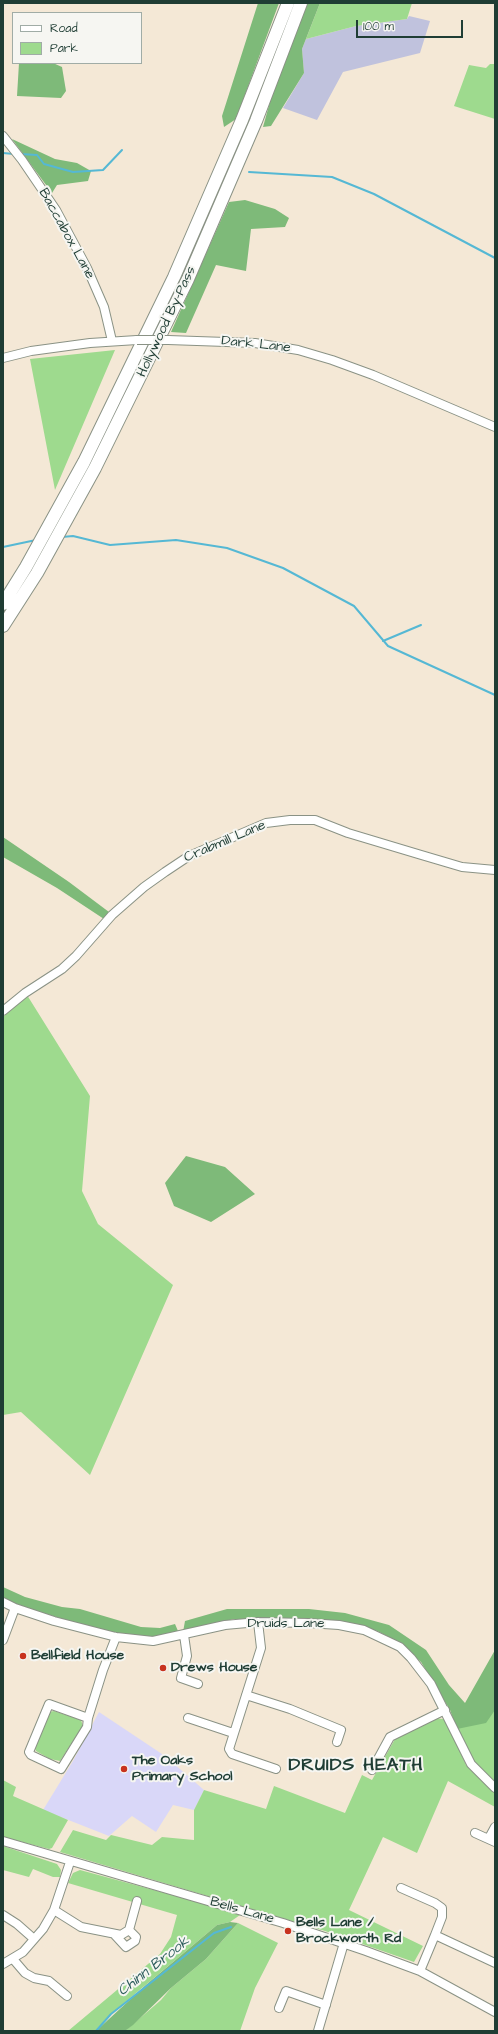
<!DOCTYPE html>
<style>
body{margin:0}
#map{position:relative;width:498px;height:2034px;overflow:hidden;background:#f4e8d6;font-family:"Architects Daughter",sans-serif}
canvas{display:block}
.frame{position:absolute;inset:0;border:4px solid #1f3d34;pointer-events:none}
.legend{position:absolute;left:12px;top:12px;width:130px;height:52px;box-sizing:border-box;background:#f6f6f2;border:1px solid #a0aca6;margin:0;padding:5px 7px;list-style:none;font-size:12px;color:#1f3d34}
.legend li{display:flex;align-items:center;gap:8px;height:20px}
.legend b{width:20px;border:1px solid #a0aca6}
.scale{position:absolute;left:356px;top:20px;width:107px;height:18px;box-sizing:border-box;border:2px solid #1f3d34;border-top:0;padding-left:5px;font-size:12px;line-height:14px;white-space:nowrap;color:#1f3d34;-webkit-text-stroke:3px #f6f6f2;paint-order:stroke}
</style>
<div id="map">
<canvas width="498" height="2034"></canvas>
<div class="frame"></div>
<ul class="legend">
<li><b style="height:5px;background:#fff"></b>Road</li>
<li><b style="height:11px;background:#9eda8e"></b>Park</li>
</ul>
<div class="scale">100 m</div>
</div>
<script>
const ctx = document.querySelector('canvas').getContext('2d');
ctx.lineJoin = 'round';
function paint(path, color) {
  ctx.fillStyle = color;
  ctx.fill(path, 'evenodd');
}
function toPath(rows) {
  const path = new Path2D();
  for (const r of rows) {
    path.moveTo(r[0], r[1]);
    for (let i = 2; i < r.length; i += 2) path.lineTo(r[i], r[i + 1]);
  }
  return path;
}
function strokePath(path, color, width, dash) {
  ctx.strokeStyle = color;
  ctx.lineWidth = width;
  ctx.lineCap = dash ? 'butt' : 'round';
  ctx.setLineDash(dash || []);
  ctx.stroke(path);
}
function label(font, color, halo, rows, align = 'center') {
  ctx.font = font + ' "Architects Daughter",sans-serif';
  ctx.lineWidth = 4;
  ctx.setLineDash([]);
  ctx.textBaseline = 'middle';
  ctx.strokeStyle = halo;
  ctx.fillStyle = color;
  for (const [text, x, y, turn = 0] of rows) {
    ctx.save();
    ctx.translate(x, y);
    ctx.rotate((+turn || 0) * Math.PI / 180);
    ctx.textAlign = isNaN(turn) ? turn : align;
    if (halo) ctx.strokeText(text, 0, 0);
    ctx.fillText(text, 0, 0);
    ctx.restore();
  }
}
paint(toPath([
 [99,1712,165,1756,204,1790,194,1810,173,1805,156,1832,132,1816,109,1836,43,1810,73,1761]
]), '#d9d7f8');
paint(toPath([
 [409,16,430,21,420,53,343,72,317,120,283,108,304,73,302,49,306,39,356,26,407,19]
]), '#c0c2dd');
paint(toPath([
 [320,3,412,3,407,19,356,26,306,39],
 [490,64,495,64,495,119,454,106,469,65,486,68],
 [115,350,55,490,30,359],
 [27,995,90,1096,82,1191,98,1224,173,1285,90,1475,21,1412,3,1415,3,1017],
 [495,1703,495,1784,478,1769,457,1729],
 [54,1711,81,1720,83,1726,60,1761,50,1759,36,1751,34,1746,49,1712],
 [435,1718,443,1719,447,1723,466,1765,495,1793,495,1807,448,1781,417,1853,383,1837,349,1910,423,1946,414,1962,325,1931,60,1852,73,1830,106,1840,111,1835,152,1845,162,1837,194,1840,194,1810,204,1790,266,1809,274,1786,345,1813,362,1775,372,1780,395,1739],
 [3,1780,16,1787,13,1796,68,1820,52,1848,49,1849,3,1837],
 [3,1846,57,1864,61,1870,60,1877,53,1877,33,1869,29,1877,3,1870],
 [80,1870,198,1902,240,1915,230,1922,217,1925,111,2014,96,2031,68,2031,160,1954,171,1937,177,1915,68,1883,73,1873],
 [238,1923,278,1943,255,1988,240,2031,125,2031,161,2000,171,1988,206,1959]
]), '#9eda8e');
paint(toPath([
 [258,3,279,3,236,119,224,127,222,116],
 [306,3,320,3,302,49,304,73,271,126,263,127,273,91],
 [19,63,53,63,62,67,66,91,61,98,17,96],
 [12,139,55,159,77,163,91,171,88,181,57,185,52,193],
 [245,200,275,209,289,218,285,227,251,229,246,271,216,265,186,333,171,332,229,202],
 [3,837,69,882,109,912,104,919,57,888,3,857],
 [186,1156,225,1167,255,1194,211,1222,174,1206,165,1183],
 [3,1587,25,1597,62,1607,80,1609,141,1627,160,1628,175,1624,178,1631,162,1637,130,1637,79,1624,14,1604,3,1599],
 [227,1609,309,1609,345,1613,389,1625,426,1650,449,1685,465,1703,495,1650,495,1710,486,1723,457,1729,450,1710,421,1662,393,1639,377,1631,350,1624,309,1620,234,1619,183,1632,185,1621],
 [230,1922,238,1923,206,1959,171,1988,133,2025,125,2031,96,2031,147,1984,217,1925]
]), '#7eba79');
strokePath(toPath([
 [3,153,14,154],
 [20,154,37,155,44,164,73,172,103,170,122,150],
 [249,172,332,177,374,194,495,258],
 [62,537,73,536,110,545,176,540,227,548,283,568,354,606,388,646,495,695],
 [3,547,36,540],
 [383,641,421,625],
 [96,2031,111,2014,214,1933,231,1927]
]), '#55b8d4', 2);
const minor = toPath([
 [3,136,22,160,56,210,87,268,104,307,112,341],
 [168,340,255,343,298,350,332,360,373,375,495,427],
 [3,358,31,351,90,343,137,340],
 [3,1011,25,993,62,969,76,956,112,915,144,887,165,872,189,856,266,823,290,820,315,820,348,833,418,854,462,867,495,870],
 [3,1602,15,1608,54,1621,116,1637,153,1641,225,1625,258,1622,308,1623,339,1625,364,1630,400,1647,411,1658,431,1684,471,1764,495,1788],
 [258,1622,261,1648,229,1749,232,1754,276,1769],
 [184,1635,187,1656,181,1678,198,1684],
 [3,1640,15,1608],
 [246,1695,290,1709,341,1730,337,1742],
 [88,1718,49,1704,29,1752,31,1755,61,1769,87,1727,88,1718,103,1670,116,1637],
 [188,1718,233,1733],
 [372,1770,390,1737,445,1710],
 [475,1833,495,1842],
 [489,1838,495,1827],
 [3,1841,283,1923,366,1951,420,1971,495,2012],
 [401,1888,435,1903,442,1908,442,1917,435,1935],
 [54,1910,81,1927,121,1935,129,1930,137,1901],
 [3,1915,17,1924,34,1939],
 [114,1934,126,1947,135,1941,136,1937,129,1930],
 [13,1959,25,1973,34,1978,49,1981,67,1996],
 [3,1964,23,1952,43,1929,54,1910,70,1862],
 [420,1971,435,1935,495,1963],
 [279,2008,286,1991,326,2005],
 [318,2031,344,1943]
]);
const highway = toPath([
 [3,604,26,567,84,462,174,277,242,120,288,3],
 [3,626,37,573,95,468,188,279,256,121,301,3]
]);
strokePath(minor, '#8a9285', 10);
strokePath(highway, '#8a9285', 14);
strokePath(minor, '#fff', 8);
strokePath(highway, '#fff', 12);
const minorBridge = toPath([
 [137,340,168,340]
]);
strokePath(minorBridge, '#8a9285', 10, []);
strokePath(minorBridge, '#fff', 8);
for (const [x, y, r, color] of [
 [23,1656,4,"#c8321e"],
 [163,1668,4,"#c8321e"],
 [124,1769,4,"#c8321e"],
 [288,1931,4,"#c8321e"]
]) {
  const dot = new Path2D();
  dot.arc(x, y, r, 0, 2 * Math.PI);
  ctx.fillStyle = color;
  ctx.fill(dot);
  strokePath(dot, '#f6f6f2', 1.5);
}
label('14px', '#1f3d34', '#f6f6f2', [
 ["Baccabox Lane",66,234,61],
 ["Hollywood By-Pass",167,322,-65],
 ["Dark Lane",256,345,6],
 ["Crabmill Lane",225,842,-23],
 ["Druids Lane",286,1624],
 ["Bells Lane",242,1911,16]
]);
label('bold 14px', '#1f3d34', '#f6f6f2', [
 ["Bellfield House",31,1656],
 ["Drews House",171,1668],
 ["The Oaks",132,1761],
 ["Primary School",132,1777],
 ["Bells Lane /",296,1923],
 ["Brockworth Rd",296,1939]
], 'left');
label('italic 15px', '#2c5c5c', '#f6f6f2', [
 ["Chinn Brook",154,1967,-38]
]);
ctx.letterSpacing = '1px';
label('bold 18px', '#1f3d34', '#f6f6f2', [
 ["DRUIDS HEATH",356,1766]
]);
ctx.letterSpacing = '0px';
</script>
